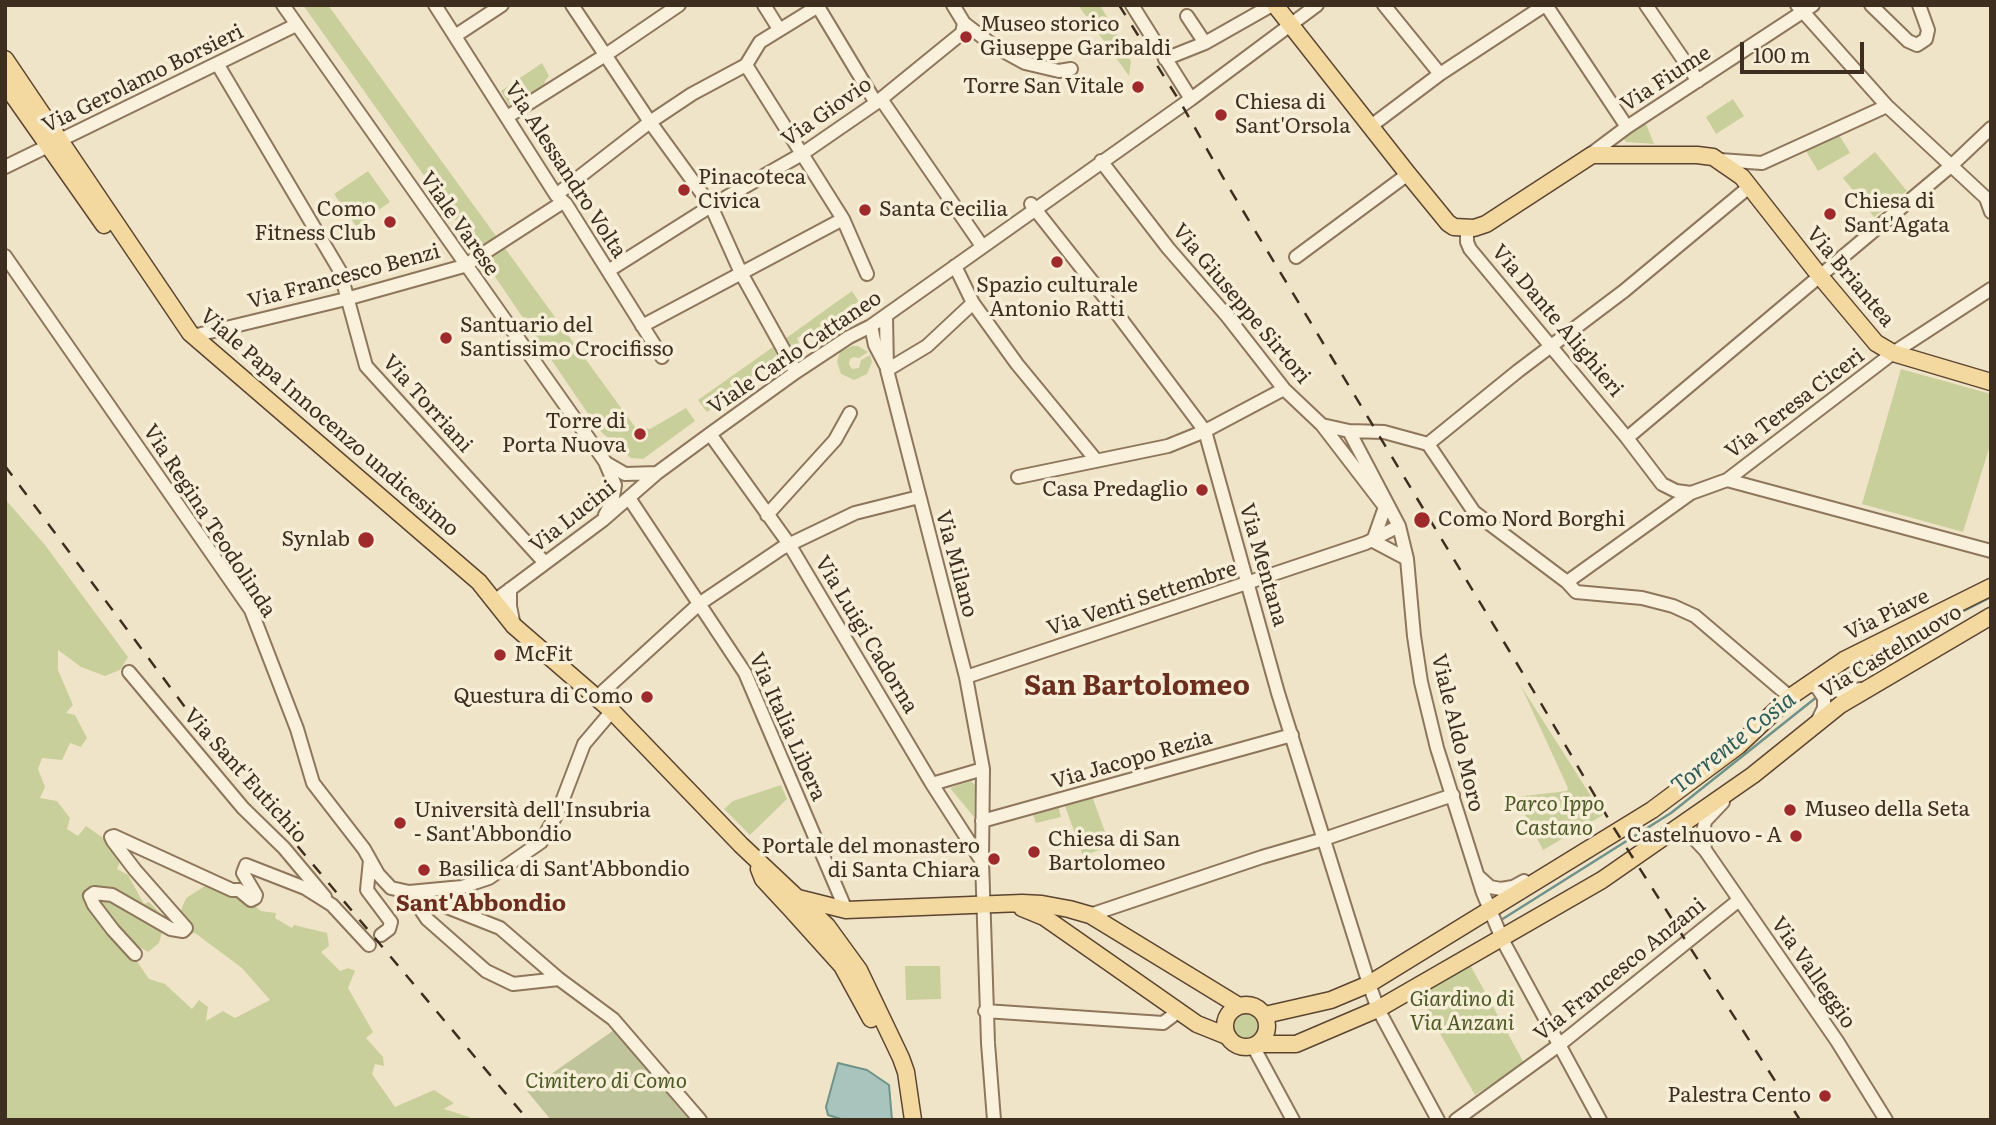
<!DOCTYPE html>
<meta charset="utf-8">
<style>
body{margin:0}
#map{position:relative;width:1996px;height:1125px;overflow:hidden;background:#f0e4c8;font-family:Literata,serif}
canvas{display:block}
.frame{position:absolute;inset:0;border:7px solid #3d2e20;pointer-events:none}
.scale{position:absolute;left:1740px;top:42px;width:124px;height:32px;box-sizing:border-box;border:4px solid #3d2e20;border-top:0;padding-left:9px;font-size:21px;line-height:24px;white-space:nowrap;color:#3d2e20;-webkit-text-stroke:5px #f7eed8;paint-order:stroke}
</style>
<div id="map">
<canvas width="1996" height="1125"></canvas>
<div class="frame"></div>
<div class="scale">100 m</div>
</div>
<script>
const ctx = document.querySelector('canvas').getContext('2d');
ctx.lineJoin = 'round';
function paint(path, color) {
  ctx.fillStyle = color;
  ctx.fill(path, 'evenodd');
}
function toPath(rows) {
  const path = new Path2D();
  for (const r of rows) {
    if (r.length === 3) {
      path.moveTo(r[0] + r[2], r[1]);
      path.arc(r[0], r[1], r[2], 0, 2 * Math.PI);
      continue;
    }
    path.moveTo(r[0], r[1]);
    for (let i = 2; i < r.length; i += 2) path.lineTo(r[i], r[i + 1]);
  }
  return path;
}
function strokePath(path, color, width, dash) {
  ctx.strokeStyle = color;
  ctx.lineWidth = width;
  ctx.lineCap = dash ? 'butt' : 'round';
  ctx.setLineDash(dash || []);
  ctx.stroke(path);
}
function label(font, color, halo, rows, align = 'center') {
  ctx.font = font + ' Literata,serif';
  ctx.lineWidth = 7;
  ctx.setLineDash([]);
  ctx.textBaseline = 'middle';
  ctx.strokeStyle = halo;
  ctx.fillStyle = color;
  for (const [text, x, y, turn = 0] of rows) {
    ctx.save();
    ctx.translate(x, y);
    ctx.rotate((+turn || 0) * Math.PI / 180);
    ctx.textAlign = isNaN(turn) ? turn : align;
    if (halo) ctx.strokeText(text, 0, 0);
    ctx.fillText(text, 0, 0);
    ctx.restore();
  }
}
paint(toPath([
 [303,5,328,5,635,427,650,429,686,408,695,421,643,459,631,458,599,430,479,253],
 [1078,5,1100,5,1126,50,1131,62,1129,76],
 [542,63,549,76,545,81,544,87,510,107,501,91],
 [1733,99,1744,116,1716,134,1706,117],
 [1646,124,1654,144,1626,142,1624,139,1625,136],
 [1838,133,1850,153,1818,171,1806,151],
 [1875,152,1907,191,1874,217,1843,178],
 [368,171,390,202,356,226,334,194],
 [852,291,859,302,849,306,850,309,804,339,801,336,797,338,799,343,787,351,782,341],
 [852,346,858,346,868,352,859,358,854,357,850,359,849,364,852,369,859,368,861,360,870,355,872,362,867,374,854,380,841,374,837,362,840,352],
 [773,347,779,358,707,412,698,400],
 [1901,369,1991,394,1991,442,1963,532,1862,504],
 [5,499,45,545,128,657,120,670,105,676,81,667,58,650,58,670,73,705,66,713,75,715,87,738,81,747,70,743,62,760,42,758,38,769,45,787,40,798,57,801,70,818,67,829,78,836,86,826,109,842,122,857,117,869,128,875,144,904,149,902,166,919,159,943,148,952,138,946,130,951,149,979,165,984,192,1009,199,1000,208,1007,206,1021,223,1011,235,1018,270,1000,242,968,195,933,179,935,175,925,186,898,205,886,238,893,261,911,276,913,275,918,292,928,294,925,327,933,329,946,321,952,340,971,348,968,355,971,348,988,373,1032,366,1038,383,1057,384,1066,375,1064,372,1074,395,1107,434,1090,454,1103,444,1109,469,1117,472,1120,5,1120],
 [1521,686,1603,815,1543,850,1516,797,1567,791,1568,788],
 [971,781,975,785,974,817,950,788],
 [781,785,787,799,750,835,724,809,733,801],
 [1092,796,1110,846,1083,856,1065,806],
 [1058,805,1061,817,1036,823,1032,812],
 [1468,961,1524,1063,1475,1095,1416,991],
 [905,966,940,966,941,999,906,1000],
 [1247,1025,16]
]), '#c9cf9b');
paint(toPath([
 [614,1030,689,1120,551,1120,527,1091]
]), '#bfc49a');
const water = toPath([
 [838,1063,867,1070,889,1085,892,1120,844,1120,828,1115,826,1107,838,1063]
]);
paint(water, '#a9c4bc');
strokePath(water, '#6f938a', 2);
strokePath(toPath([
 [1837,681,1895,646,1991,597],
 [1501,920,1671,813,1818,696]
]), '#6f938a', 2.5);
const minor = toPath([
 [283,5,606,463,625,474,657,473],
 [435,5,556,195,566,204,662,357],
 [572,5,650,122,711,206,741,273,796,372],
 [764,5,779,29],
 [817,5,876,103],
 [1132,5,1191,99],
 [1384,5,1440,74],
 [1546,5,1627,127],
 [1646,5,1698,81],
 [1797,5,1887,106,1986,198,1991,212],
 [1871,5,1908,41,1917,45,1926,39,1928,30,1919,5],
 [1187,16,1205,43],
 [964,23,994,46,1025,63,1059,71,1071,69],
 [455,36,502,5],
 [1165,59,1205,43,1272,5],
 [218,65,340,271,366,366,545,563],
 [746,65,843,219,867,274],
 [881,99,982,246],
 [507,117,607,54,679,5],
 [1371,126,1440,74,1545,5],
 [1587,157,1627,127,1813,5],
 [1720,160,1762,163,1887,106],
 [1101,161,1168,248,1227,316,1284,389,1322,425,1349,431,1384,432,1428,444,1474,512,1567,582,1576,592,1642,598,1673,606,1695,616,1790,697],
 [5,167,296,25],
 [556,195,650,122,692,94,746,65,760,42,820,5],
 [1031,204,1106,299,1205,431,1278,693,1369,984,1378,1009,1438,1120],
 [1467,229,1467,242,1470,249,1627,438,1662,484,1676,491,1691,493,1727,480,1893,353,1991,289],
 [5,256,251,610,297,729,313,783,364,849,378,874,391,888,409,892,462,887,489,878,541,842,558,812,584,744,612,711],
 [1296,257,1408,174],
 [955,266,973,303,1017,364,1096,460],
 [608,271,711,206,802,154,876,103,962,33,964,23,953,5],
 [886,316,887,370,966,677,983,769,982,860,988,1043,994,1120],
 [642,326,843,219],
 [871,326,875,345,886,366],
 [193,336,346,299,464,266,563,202],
 [887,370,927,346,973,303],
 [1322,425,1385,507,1373,541],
 [1349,431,1399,526,1407,559,1414,636,1421,682,1437,748,1483,893,1503,941,1600,1120],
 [710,434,789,544,932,784,981,860],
 [1627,438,1952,165,1991,128],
 [1428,444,1518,371,1624,291,1749,187],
 [1018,477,1168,446,1205,431,1284,389],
 [1727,480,1991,551],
 [629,498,745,673,846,910],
 [605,515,612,502,615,485,606,464],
 [767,515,835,440,850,413],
 [1373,541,1407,559],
 [1567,582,1691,493],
 [510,589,510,606,514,626],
 [493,602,603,520,657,473,710,434,796,372,849,337,871,326,1191,99,1317,5],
 [1830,669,1830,679,1838,691,1847,692,1860,689],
 [129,672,243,808,284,848,325,897],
 [966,677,1366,543,1399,526],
 [1806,685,1817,687,1824,698,1824,708,1817,722],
 [597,697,699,604,782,548,855,513,919,497],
 [932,784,983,769],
 [982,821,1292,735],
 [1677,829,1686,830,1705,850,1837,1041,1886,1120],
 [1324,839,1453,795],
 [1705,849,1703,834,1705,821,1723,802],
 [370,860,367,890,391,922,389,929,381,935],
 [1479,877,1490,887,1501,889,1513,887,1524,881],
 [409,892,500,928,559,979,613,1019,700,1120],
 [409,892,427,919,486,971,513,984,559,979],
 [1090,915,1262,857,1324,839],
 [135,954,113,930,94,905,90,896,94,893,112,895,171,929,183,931,186,928,135,870,113,841,111,837,114,836,232,890,239,890,251,900,255,898,256,895,243,873,246,865,305,888,332,905,369,945],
 [985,1011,1163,1023,1179,1011],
 [1253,1046,1293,1120],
 [1456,1120,1559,1045,1739,900]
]);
const major = toPath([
 [1275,5,1408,174,1448,223,1454,227,1474,228,1486,224,1592,155,1697,155,1713,157,1742,177,1819,275,1876,343,1893,353,1991,382],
 [5,59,190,333,479,582,514,626,612,711,741,845,827,926,859,970,901,1058,906,1072,913,1120],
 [5,84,104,225],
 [759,869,763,879,788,906,797,911],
 [798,898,846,910,1022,903,1042,904,1069,909,1090,915,1239,1006],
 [788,906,842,966,871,1019],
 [1022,908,1044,917,1197,1024,1227,1036],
 [1246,1026,21],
 [1265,1015,1331,1000,1369,984,1652,810,1738,746,1790,697,1844,660,1991,587],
 [1258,1044,1296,1044,1378,1009,1602,880,1753,775,1840,705,1991,616]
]);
strokePath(minor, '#8d765c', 16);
strokePath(major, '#5b4430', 19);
strokePath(minor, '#faf1dc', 12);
strokePath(major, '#f3d9a0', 16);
strokePath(toPath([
 [1119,5,1182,105,1225,181,1539,700,1612,825,1800,1120],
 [5,466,220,754,528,1120]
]), '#3d2e20', 2.5, [12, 12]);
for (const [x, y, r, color] of [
 [966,37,7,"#9e2a2b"],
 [1138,87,7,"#9e2a2b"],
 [1221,115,7,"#9e2a2b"],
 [684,190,7,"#9e2a2b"],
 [865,210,7,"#9e2a2b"],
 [1830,214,7,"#9e2a2b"],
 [390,222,7,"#9e2a2b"],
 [1057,262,7,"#9e2a2b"],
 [446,338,7,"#9e2a2b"],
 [640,434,7,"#9e2a2b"],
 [1202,490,7,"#9e2a2b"],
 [1422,520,9,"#9e2a2b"],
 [366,540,9,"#9e2a2b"],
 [500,655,7,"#9e2a2b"],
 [647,697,7,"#9e2a2b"],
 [1790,810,7,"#9e2a2b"],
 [400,823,7,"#9e2a2b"],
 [1796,836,7,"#9e2a2b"],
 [1034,852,7,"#9e2a2b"],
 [994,859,7,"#9e2a2b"],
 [424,870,7,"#9e2a2b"],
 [1825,1096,7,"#9e2a2b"]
]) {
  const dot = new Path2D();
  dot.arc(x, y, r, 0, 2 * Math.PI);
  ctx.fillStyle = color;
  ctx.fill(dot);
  strokePath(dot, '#f7eed8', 2.5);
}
label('21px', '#3d2e20', '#f7eed8', [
 ["Museo storico",980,25],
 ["Giuseppe Garibaldi",980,49],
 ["Torre San Vitale",1124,87,"right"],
 ["Chiesa di",1235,103],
 ["Sant'Orsola",1235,127],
 ["Pinacoteca",698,178],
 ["Civica",698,202],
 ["Chiesa di",1844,202],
 ["Sant'Agata",1844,226],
 ["Como",376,210,"right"],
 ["Fitness Club",376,234,"right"],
 ["Santa Cecilia",879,210],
 ["Spazio culturale",1057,286,"center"],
 ["Antonio Ratti",1057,310,"center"],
 ["Santuario del",460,326],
 ["Santissimo Crocifisso",460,350],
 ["Torre di",626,422,"right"],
 ["Porta Nuova",626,446,"right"],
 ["Casa Predaglio",1188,490,"right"],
 ["Como Nord Borghi",1438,520],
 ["Synlab",350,540,"right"],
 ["McFit",514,655],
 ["Questura di Como",633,697,"right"],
 ["Museo della Seta",1804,810],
 ["Università dell'Insubria",414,811],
 ["- Sant'Abbondio",414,835],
 ["Castelnuovo - A",1782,836,"right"],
 ["Chiesa di San",1048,840],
 ["Bartolomeo",1048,864],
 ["Portale del monastero",980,847,"right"],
 ["di Santa Chiara",980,871,"right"],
 ["Basilica di Sant'Abbondio",438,870],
 ["Palestra Cento",1811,1096,"right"]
], 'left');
label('21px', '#3d2e20', '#f7eed8', [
 ["Via Gerolamo Borsieri",143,79,-26],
 ["Via Fiume",1666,79,-33],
 ["Via Giovio",827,112,-35],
 ["Via Alessandro Volta",565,170,57],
 ["Viale Varese",459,224,55],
 ["Via Francesco Benzi",344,277,-15],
 ["Via Briantea",1850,277,50],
 ["Via Giuseppe Sirtori",1241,304,50],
 ["Via Dante Alighieri",1557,321,50],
 ["Viale Carlo Cattaneo",795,353,-34],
 ["Via Torriani",427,404,48],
 ["Via Teresa Ciceri",1795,404,-37],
 ["Viale Papa Innocenzo undicesimo",329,423,41],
 ["Via Lucini",573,517,-38],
 ["Via Regina Teodolinda",209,521,57],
 ["Via Milano",956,564,75],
 ["Via Mentana",1263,565,74],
 ["Via Venti Settembre",1142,599,-18],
 ["Via Piave",1887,615,-26],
 ["Via Luigi Cadorna",866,635,59],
 ["Via Castelnuovo",1891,652,-31],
 ["Via Italia Libera",787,727,66],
 ["Viale Aldo Moro",1457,733,76],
 ["Via Jacopo Rezia",1132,760,-16],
 ["Via Sant'Eutichio",245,776,48],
 ["Via Francesco Anzani",1620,970,-39],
 ["Via Valleggio",1813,973,55]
]);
label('italic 21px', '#4d5a26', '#f7eed8', [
 ["Parco Ippo",1554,805],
 ["Castano",1554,829],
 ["Giardino di",1462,1000],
 ["Via Anzani",1462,1024],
 ["Cimitero di Como",606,1082]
]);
label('italic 23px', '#2f5d5a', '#f7eed8', [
 ["Torrente Cosia",1734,743,-38]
]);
label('bold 23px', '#6b2e1e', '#f7eed8', [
 ["Sant'Abbondio",481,904]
]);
label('bold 28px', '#6b2e1e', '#f7eed8', [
 ["San Bartolomeo",1137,687]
]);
</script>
